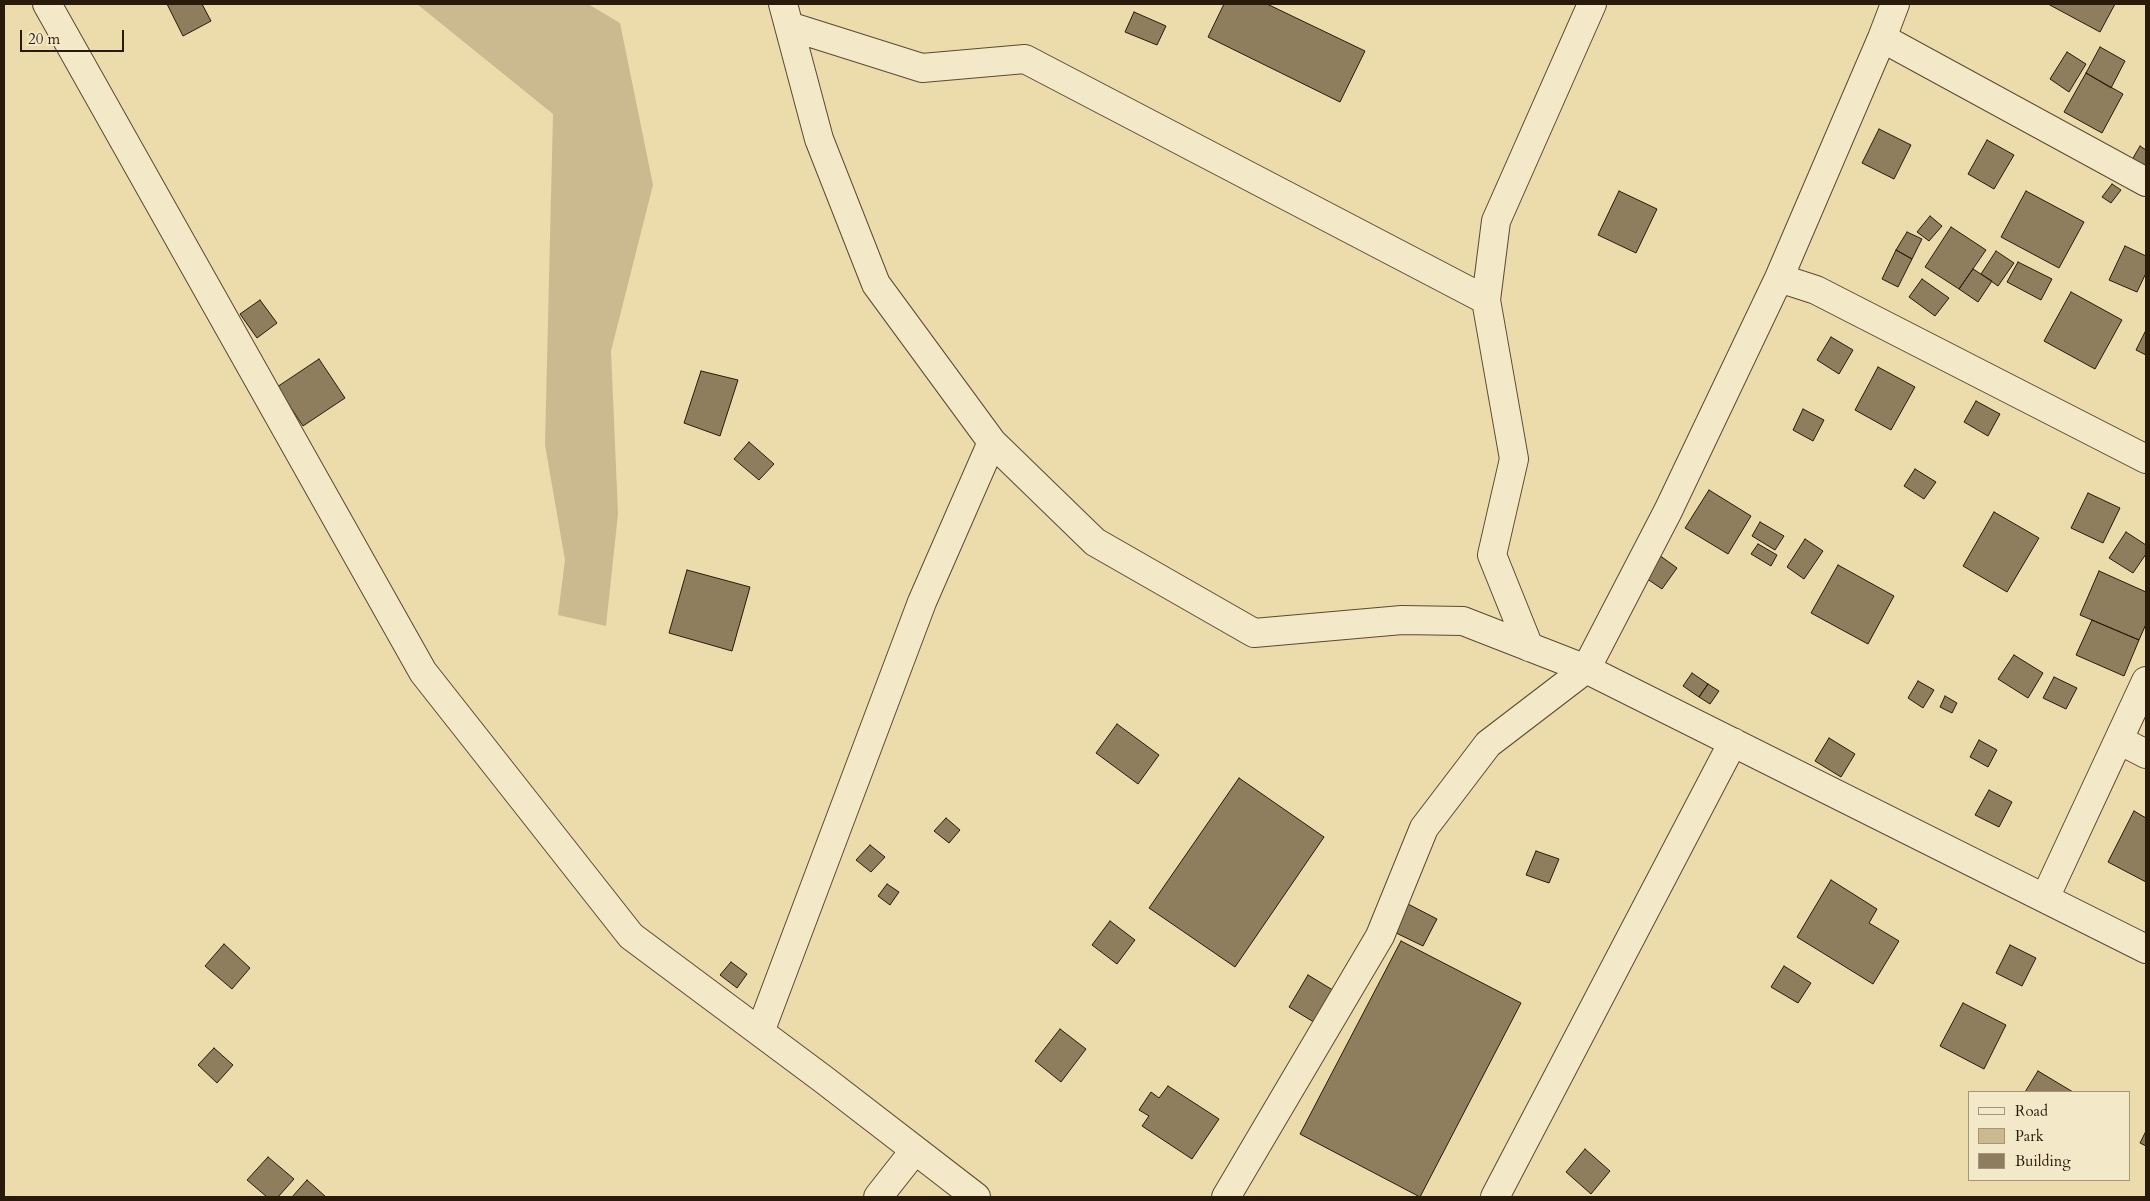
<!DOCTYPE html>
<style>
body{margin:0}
#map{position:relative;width:2150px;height:1201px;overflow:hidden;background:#ecdbab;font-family:Cardo,serif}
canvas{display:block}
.frame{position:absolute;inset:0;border:5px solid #2a1a0a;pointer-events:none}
.legend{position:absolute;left:1968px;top:1091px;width:162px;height:90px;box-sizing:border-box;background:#f3e8c8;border:1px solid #a3967c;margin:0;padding:6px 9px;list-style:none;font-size:15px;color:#2a1a0a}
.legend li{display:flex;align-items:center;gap:10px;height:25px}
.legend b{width:25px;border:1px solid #a3967c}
.scale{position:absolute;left:20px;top:30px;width:104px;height:22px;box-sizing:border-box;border:2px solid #2a1a0a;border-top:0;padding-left:6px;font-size:15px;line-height:18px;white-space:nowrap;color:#2a1a0a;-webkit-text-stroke:4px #f3e8c8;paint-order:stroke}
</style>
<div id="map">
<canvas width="2150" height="1201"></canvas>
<div class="frame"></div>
<ul class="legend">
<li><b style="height:6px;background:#f3e8c8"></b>Road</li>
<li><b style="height:14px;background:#cbba90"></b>Park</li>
<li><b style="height:14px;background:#8f7e5e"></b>Building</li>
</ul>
<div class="scale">20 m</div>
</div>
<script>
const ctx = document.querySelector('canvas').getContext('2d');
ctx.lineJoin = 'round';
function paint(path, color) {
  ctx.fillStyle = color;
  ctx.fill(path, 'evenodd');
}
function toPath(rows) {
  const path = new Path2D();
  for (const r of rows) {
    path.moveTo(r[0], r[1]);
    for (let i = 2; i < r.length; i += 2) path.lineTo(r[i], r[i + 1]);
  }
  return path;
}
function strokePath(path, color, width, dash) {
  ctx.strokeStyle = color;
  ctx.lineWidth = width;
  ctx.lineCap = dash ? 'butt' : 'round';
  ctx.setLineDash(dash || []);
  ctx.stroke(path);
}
paint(toPath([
 [417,4,588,4,620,23,653,185,611,351,618,514,606,626,558,615,565,560,545,445,553,114]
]), '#cbba90');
const building = toPath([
 [167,4,202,4,211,21,183,36,167,4],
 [1224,4,1267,4,1365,51,1340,102,1208,37,1224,4],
 [2048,4,2115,4,2100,32,2048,4],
 [1134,12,1166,26,1157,45,1125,32,1134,12],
 [2100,47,2125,61,2111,88,2086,73,2100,47],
 [2067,52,2086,64,2069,92,2050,79,2067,52],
 [2086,73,2123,94,2102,133,2064,112,2086,73],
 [1879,129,1911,145,1894,179,1862,163,1879,129],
 [1987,140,2014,155,1994,189,1968,174,1987,140],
 [2140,146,2146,150,2146,175,2129,165,2140,146],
 [2112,184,2121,190,2111,203,2102,197,2112,184],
 [1619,191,1657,209,1636,253,1598,235,1619,191],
 [2026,191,2084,222,2059,268,2001,237,2026,191],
 [1930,216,1942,226,1929,241,1917,232,1930,216],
 [1951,227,1986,250,1959,289,1925,267,1951,227],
 [1907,232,1922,239,1912,259,1896,250,1907,232],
 [2125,246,2146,256,2146,273,2137,292,2109,280,2125,246],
 [1896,250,1912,259,1898,287,1882,279,1896,250],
 [1996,251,2014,263,1998,286,1981,274,1996,251],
 [2018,262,2052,279,2041,300,2007,282,2018,262],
 [1973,269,1992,281,1978,302,1959,289,1973,269],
 [1922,279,1949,298,1935,316,1909,297,1922,279],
 [2071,292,2122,320,2095,369,2044,341,2071,292],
 [260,300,277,323,257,338,240,314,260,300],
 [2146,330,2146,355,2136,350,2146,330],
 [1831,337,1853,350,1839,374,1817,360,1831,337],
 [319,359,345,398,303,426,277,387,319,359],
 [1878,367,1915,387,1891,430,1855,410,1878,367],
 [701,371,738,380,720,436,684,423,701,371],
 [1976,401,2000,414,1988,436,1964,422,1976,401],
 [1803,409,1824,420,1813,441,1793,430,1803,409],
 [749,442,774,464,759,480,734,459,749,442],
 [1915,469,1936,482,1924,499,1904,486,1915,469],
 [1709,490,1751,516,1728,554,1685,528,1709,490],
 [2088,493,2120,508,2103,543,2071,528,2088,493],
 [1994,512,2039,538,2007,592,1963,566,1994,512],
 [1760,522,1784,536,1775,550,1752,536,1760,522],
 [2126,532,2146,545,2146,554,2133,573,2109,558,2126,532],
 [1805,539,1823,551,1804,579,1787,567,1805,539],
 [1758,544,1777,555,1771,566,1751,554,1758,544],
 [1659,555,1677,568,1662,589,1643,576,1659,555],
 [1838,565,1894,596,1868,644,1811,613,1838,565],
 [687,570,750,587,732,651,669,633,687,570],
 [2099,571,2146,592,2146,624,2139,640,2080,615,2099,571],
 [2092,620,2139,640,2124,676,2076,655,2092,620],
 [2014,655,2043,673,2028,698,1998,679,2014,655],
 [1692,673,1708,684,1699,697,1683,686,1692,673],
 [2054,677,2077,688,2066,709,2043,698,2054,677],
 [1918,681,1934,690,1923,708,1908,698,1918,681],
 [1708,684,1719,691,1710,704,1699,697,1708,684],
 [1945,696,1957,703,1952,713,1940,707,1945,696],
 [1117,724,1159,755,1138,784,1096,753,1117,724],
 [1829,738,1855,754,1841,777,1815,761,1829,738],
 [1979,740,1997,750,1988,767,1970,757,1979,740],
 [1239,778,1324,837,1235,967,1149,908,1239,778],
 [1989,790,2012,802,1999,827,1975,815,1989,790],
 [2134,811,2146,818,2146,882,2108,862,2134,811],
 [946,818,960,830,949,843,934,831,946,818],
 [870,845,885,857,871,872,856,860,870,845],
 [1536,851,1559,859,1549,883,1526,875,1536,851],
 [1831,880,1877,909,1869,923,1899,941,1873,984,1797,937,1831,880],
 [887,884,899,892,890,905,878,896,887,884],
 [1406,903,1437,919,1423,946,1392,931,1406,903],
 [1110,921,1135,940,1117,964,1092,945,1110,921],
 [1401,941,1521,1003,1420,1197,1300,1134,1401,941],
 [224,944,250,968,232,989,205,966,224,944],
 [2010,945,2036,958,2022,986,1996,973,2010,945],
 [731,962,747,974,737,988,720,975,731,962],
 [1784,966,1811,983,1798,1003,1771,987,1784,966],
 [1308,975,1336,992,1317,1024,1289,1007,1308,975],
 [1963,1003,2006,1025,1984,1069,1940,1046,1963,1003],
 [1060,1029,1086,1049,1061,1082,1035,1061,1060,1029],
 [214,1048,233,1065,217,1083,198,1065,214,1048],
 [2038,1071,2073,1092,2025,1092,2038,1071],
 [1168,1086,1219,1119,1192,1159,1142,1126,1149,1116,1139,1110,1151,1092,1159,1098,1168,1086],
 [2146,1131,2146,1146,2140,1143,2146,1131],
 [1585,1149,1610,1171,1591,1194,1566,1172,1585,1149],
 [268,1157,294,1179,278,1197,267,1197,247,1180,268,1157],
 [307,1180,326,1197,292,1197,307,1180]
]);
paint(building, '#8f7e5e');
strokePath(building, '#2a1a0a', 1);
const street = toPath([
 [47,4,423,672,631,936,823,1079,976,1197],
 [783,4,819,139,876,284,992,442,1095,542,1254,633,1402,620,1463,621,1586,669,2146,949],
 [789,26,922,68,1025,59,1486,300],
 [1882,38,2146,182],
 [1779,278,1816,290,2146,459],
 [1529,647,1492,555,1514,459,1486,300,1496,221,1592,4],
 [2119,740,2146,754],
 [2045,898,2146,681],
 [760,1032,922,602,992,442],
 [878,1197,915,1150],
 [1226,1197,1380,936,1424,828,1488,744,1586,669,1668,511,1779,278,1882,38,1895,4],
 [1495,1197,1733,742]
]);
strokePath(street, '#5a4a32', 30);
strokePath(street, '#f3e8c8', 28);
</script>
